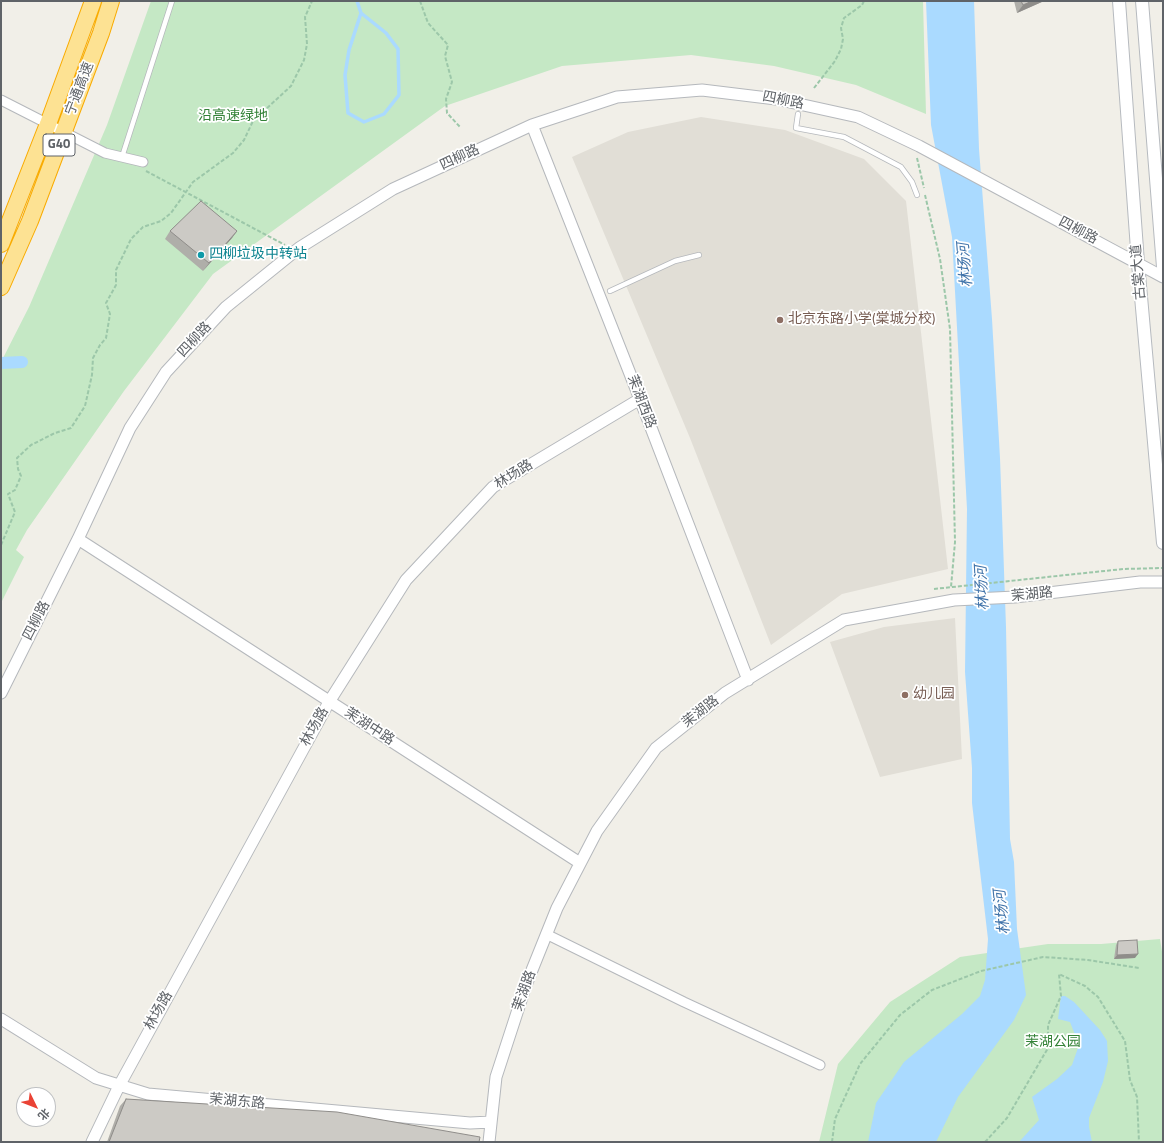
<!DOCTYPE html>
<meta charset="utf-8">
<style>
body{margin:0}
#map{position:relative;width:1164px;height:1143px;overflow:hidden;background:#f1efe8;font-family:"Titillium Web","Noto Sans SC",sans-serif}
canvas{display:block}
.frame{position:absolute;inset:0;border:2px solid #5f6368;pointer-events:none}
.north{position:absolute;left:16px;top:1087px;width:40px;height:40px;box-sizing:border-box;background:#fff;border:1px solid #bfc1c3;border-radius:50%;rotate:133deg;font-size:11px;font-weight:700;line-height:16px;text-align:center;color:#5f6368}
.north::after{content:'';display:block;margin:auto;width:14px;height:18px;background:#ea4335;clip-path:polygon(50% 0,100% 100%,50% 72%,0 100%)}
</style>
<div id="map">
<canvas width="1164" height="1143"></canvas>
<div class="frame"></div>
<div class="north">北</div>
</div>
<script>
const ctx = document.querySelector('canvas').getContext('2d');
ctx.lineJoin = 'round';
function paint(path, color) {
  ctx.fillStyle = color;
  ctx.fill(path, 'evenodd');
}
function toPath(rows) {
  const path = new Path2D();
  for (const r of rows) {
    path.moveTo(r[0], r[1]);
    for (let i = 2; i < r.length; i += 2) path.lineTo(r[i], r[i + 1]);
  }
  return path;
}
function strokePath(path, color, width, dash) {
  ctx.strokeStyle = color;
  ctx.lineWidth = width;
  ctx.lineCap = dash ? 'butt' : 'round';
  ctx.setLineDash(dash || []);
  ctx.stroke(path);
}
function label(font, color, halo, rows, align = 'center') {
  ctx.font = font + ' "Titillium Web","Noto Sans SC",sans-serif';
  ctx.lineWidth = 3.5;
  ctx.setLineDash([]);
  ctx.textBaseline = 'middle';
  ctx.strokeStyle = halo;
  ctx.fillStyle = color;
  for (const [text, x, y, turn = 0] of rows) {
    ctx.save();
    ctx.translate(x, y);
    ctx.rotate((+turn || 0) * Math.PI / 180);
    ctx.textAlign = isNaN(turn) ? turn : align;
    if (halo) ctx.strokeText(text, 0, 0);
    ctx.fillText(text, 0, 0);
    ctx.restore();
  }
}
paint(toPath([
 [701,117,785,130,864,159,906,201,948,569,842,594,771,645,690,438,572,157,628,132],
 [955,618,962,759,880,777,830,642,884,627]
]), '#e1ded6');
paint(toPath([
 [151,1,923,1,926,114,856,85,774,66,691,55,562,66,445,106,213,274,124,391,27,530,16,550,24,557,1,603,1,362,29,307,107,125],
 [1160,939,1163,958,1163,1142,819,1142,838,1064,890,1002,960,957,1048,944,1101,944]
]), '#c5e8c5');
paint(toPath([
 [926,1,974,1,979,149,992,319,1000,458,1006,627,1010,839,1014,862,1017,929,1026,995,1014,1020,958,1097,936,1142,868,1142,876,1103,904,1062,962,1014,980,996,985,980,988,939,972,803,972,768,965,672,967,509,952,237,931,125],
 [1061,996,1065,996,1074,1002,1100,1030,1107,1041,1108,1061,1103,1082,1089,1118,1089,1127,1092,1142,1019,1142,1039,1120,1032,1097,1057,1079,1072,1065,1079,1045,1070,1022,1058,1019]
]), '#aadaff');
strokePath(toPath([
 [357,1,361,13,386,33,398,49,399,95,384,114,364,122,348,113,345,75,349,50,361,13]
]), '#aadaff', 3.5);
strokePath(toPath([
 [1,363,22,362]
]), '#aadaff', 12);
const service = toPath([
 [798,114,796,128,844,137,901,167,912,182,917,195],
 [122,157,172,1],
 [610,291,675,261,699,255]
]);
const minor = toPath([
 [1,100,105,153,143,162],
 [546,934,684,1002,820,1065]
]);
const tertiary = toPath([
 [532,125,640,399,748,680],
 [78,539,580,863],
 [1,693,78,539,130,428,166,372,226,307,299,248,393,189,532,125,617,97,702,90,776,99,858,117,919,146,1163,277],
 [1,1019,96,1078,148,1094,470,1123,491,1122],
 [92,1142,119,1086,329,702,406,580,493,487,640,399],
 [489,1142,496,1077,526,985,557,908,597,831,656,748,725,693,844,620,954,600,1015,597,1140,582,1163,582]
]);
const secondary = toPath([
 [1119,1,1138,263,1163,543],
 [1142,1,1163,267]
]);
const motorway = toPath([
 [1,244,48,124,93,1],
 [1,287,30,221,101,33,111,1]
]);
strokePath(service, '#b5b8bc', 6);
strokePath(minor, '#b5b8bc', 11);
strokePath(tertiary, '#b5b8bc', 13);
strokePath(secondary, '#b6babf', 14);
strokePath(motorway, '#f9ab00', 18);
strokePath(toPath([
 [420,1,428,23,448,45,445,56,452,82,446,99,447,113,461,128],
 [814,88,835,61,841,49,843,39,841,28,844,18,862,5,864,1],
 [917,158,924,188],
 [146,171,285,245],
 [925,195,940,259,950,329,955,542,951,587],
 [1,545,15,512,8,494,15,490,21,476,18,469,17,458,31,445,55,433,71,428,85,406,92,375,93,358,100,345,106,338,110,314,106,303,116,285,116,270,131,239,143,227,161,221,171,213,193,182,233,153,244,140,253,121,291,86,304,60,307,44,305,17,312,1],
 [934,589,1123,569,1163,568],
 [832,1142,835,1119,860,1064,900,1015,932,990,981,971,1043,957,1088,960,1139,968],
 [985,1142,1007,1118,1048,1048,1048,1025,1061,996,1059,974,1085,986,1098,997,1125,1041,1130,1080,1137,1097,1139,1142]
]), '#9cc7a9', 2, [4, 2]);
strokePath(service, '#fff', 4.5);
strokePath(minor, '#fff', 9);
strokePath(tertiary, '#fff', 11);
strokePath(secondary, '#fff', 12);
strokePath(motorway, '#fde293', 16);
paint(toPath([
 [1014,1,1044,1,1017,13],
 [170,231,237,231,232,238,203,271,165,239],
 [1118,941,1135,958,1114,959,1116,945],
 [126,1099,479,1142,107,1142,120,1106]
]), '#afaea9');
paint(toPath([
 [1032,1,1044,1,1017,13,1023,5],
 [237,231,232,238,203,271,209,263],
 [1138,954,1135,958,1114,959,1117,955]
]), '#8f8d8a');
const building = toPath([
 [1021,1,1032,1,1023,5,1021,1],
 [201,201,237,231,209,263,170,231,201,201],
 [1137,940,1138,954,1117,955,1118,941,1137,940],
 [126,1099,337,1112,480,1137,479,1142,109,1142,126,1099]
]);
paint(building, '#cccac5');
strokePath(building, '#8f8d8a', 1);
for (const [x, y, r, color] of [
 [201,255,4,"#0f9aa8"],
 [780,320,4,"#8d6e63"],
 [905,695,4,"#8d6e63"]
]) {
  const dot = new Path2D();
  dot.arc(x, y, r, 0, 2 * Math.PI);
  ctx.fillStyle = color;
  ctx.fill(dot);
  strokePath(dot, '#fff', 1.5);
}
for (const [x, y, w] of [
 [59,145,32]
]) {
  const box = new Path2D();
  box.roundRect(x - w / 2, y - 11, w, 22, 3);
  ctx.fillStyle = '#fff';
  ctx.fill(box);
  strokePath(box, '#5f6368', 1);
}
label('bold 13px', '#5f6368', null, [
 ["G40",59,145]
]);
label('14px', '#5f6368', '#fff', [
 ["宁通高速",80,89,-69],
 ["四柳路",783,101,11],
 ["四柳路",460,158,-25],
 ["四柳路",1078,231,28],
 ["古棠大道",1139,272,-95],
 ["四柳路",195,340,-47],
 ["茉湖西路",641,402,69],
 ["林场路",514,475,-32],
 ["茉湖路",1032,595,-6],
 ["四柳路",37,621,-63],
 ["茉湖路",701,712,-38],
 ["林场路",315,727,-61],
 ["茉湖中路",369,727,33],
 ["茉湖路",525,991,-70],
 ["林场路",159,1011,-61],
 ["茉湖东路",237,1102,5]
]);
label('14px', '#348238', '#fff', [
 ["沿高速绿地",233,117],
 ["茉湖公园",1053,1043]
]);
label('14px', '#0d838f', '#fff', [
 ["四柳垃圾中转站",209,255]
], 'left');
label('14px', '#785e54', '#fff', [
 ["北京东路小学(棠城分校)",788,320],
 ["幼儿园",913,695]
], 'left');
label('italic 15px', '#4174aa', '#fff', [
 ["林场河",966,265,-95],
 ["林场河",983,588,-93],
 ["林场河",1003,912,-96]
]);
</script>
